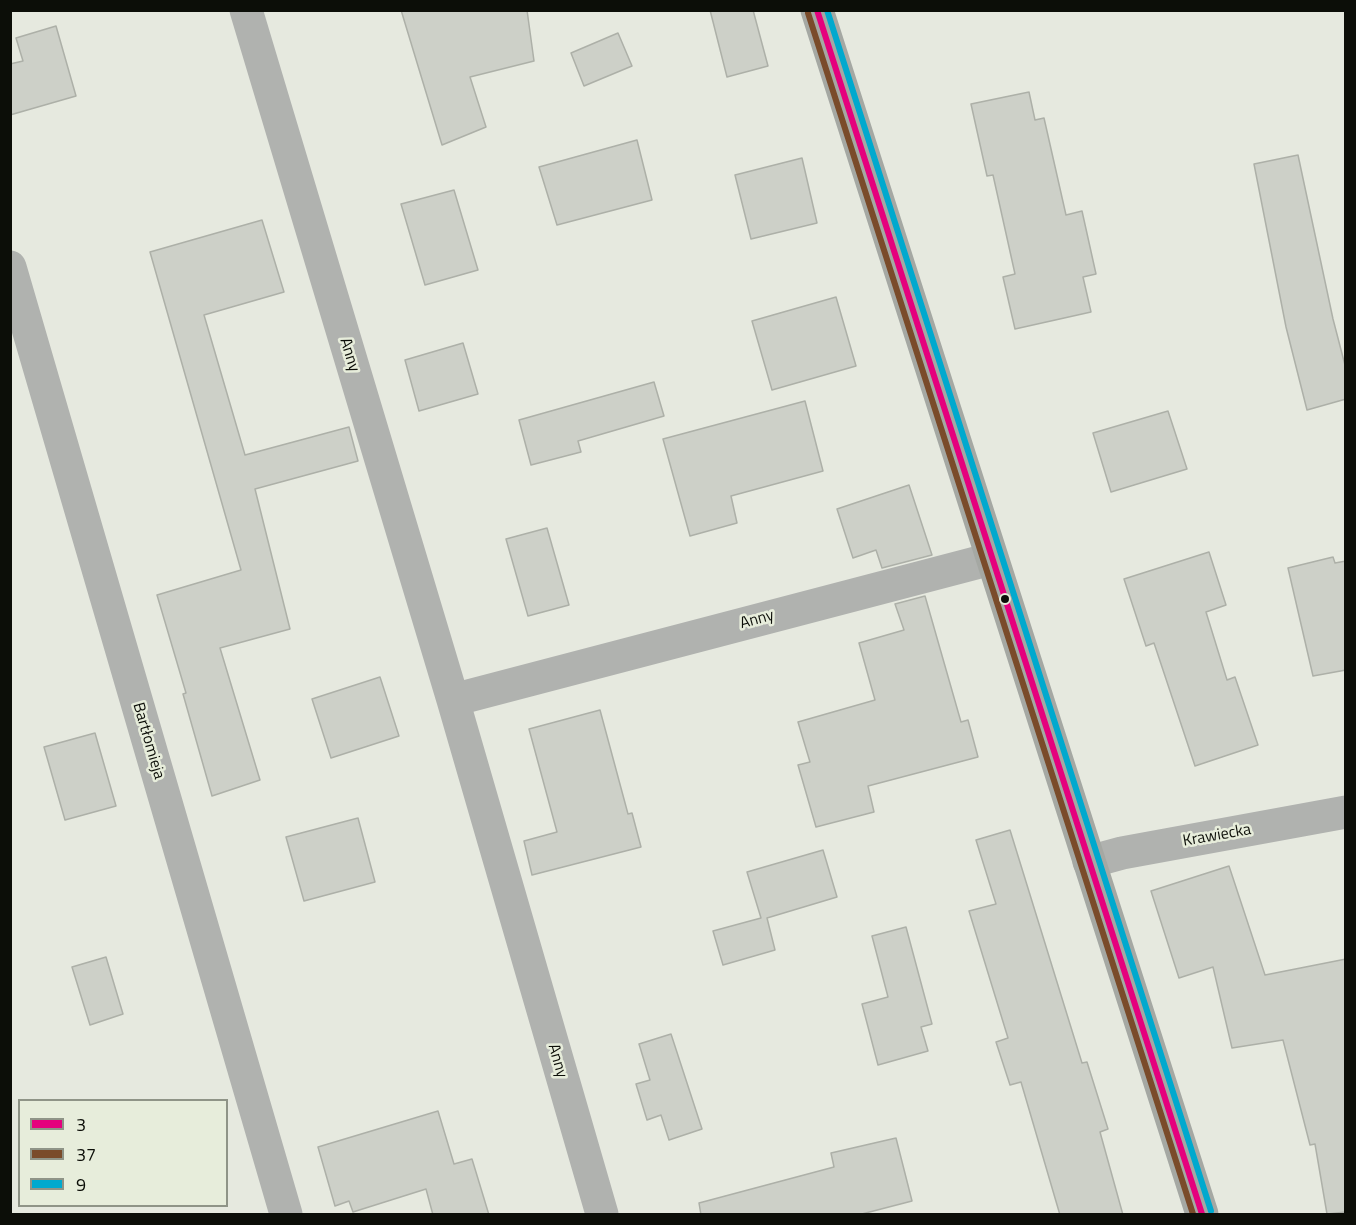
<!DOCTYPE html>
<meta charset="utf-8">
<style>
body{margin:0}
#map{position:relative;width:1356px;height:1225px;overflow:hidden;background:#e6e9df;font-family:"Titillium Web",sans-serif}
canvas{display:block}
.frame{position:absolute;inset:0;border:12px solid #0c0e08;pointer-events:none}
.legend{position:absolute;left:18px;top:1099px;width:210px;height:108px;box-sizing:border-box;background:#e7eddb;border:2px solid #8f9487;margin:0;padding:8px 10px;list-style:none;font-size:18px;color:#0c0e08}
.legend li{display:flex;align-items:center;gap:12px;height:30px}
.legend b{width:30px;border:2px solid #8f9487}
</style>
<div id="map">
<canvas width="1356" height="1225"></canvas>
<div class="frame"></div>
<ul class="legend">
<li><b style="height:8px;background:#e5007d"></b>3</li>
<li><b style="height:8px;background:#7a4b2a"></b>37</li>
<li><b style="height:8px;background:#00a9ce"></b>9</li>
</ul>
</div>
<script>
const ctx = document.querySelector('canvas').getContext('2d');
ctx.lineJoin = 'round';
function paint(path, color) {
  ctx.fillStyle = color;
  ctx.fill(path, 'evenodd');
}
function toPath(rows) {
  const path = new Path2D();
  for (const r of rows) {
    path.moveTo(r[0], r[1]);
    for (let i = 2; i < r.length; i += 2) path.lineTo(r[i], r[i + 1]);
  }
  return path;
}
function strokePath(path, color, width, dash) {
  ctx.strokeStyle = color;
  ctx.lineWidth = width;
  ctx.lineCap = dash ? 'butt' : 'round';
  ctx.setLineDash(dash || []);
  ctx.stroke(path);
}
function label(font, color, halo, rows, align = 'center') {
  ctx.font = font + ' "Titillium Web",sans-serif';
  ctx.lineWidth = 5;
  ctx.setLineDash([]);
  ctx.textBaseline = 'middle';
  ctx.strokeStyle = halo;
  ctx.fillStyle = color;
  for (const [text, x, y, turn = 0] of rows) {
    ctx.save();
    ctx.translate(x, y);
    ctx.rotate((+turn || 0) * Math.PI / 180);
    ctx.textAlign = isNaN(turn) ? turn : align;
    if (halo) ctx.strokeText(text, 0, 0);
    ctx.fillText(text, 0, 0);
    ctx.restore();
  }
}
const building = toPath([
 [401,10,527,10,534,61,470,77,486,127,442,145,401,10],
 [710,10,753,10,768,66,727,77,710,10],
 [56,26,76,96,10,115,10,64,23,61,16,38,56,26],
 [618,33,632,66,584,86,571,53,618,33],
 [1029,92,1035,120,1044,118,1066,215,1082,211,1096,274,1083,277,1091,312,1015,329,1003,277,1015,274,993,175,987,176,971,104,1029,92],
 [637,140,652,200,557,225,539,167,637,140],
 [1298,155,1333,319,1346,369,1346,399,1307,410,1286,327,1254,164,1298,155],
 [802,158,817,223,751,239,735,175,802,158],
 [454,190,478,270,425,285,401,204,454,190],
 [262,220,284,292,204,315,245,455,349,427,358,461,255,489,290,629,220,648,260,780,212,796,183,694,186,693,157,595,241,570,150,252,262,220],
 [836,297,856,366,772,390,752,321,836,297],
 [463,343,478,394,419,411,405,360,463,343],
 [654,382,664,416,578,441,581,452,531,465,519,420,654,382],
 [805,401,823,471,731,496,737,523,690,536,663,439,805,401],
 [1168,411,1187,469,1111,492,1093,433,1168,411],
 [909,485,932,555,882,568,876,550,853,558,837,509,909,485],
 [547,528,569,605,528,616,506,539,547,528],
 [1209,552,1226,605,1206,612,1227,680,1235,677,1258,745,1195,766,1154,643,1146,646,1124,579,1209,552],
 [1333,557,1335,563,1346,561,1346,670,1313,676,1288,568,1333,557],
 [925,596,961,722,968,720,978,757,868,786,874,812,816,827,798,765,810,762,798,722,875,700,859,643,904,630,895,604,925,596],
 [380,677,399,736,331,758,312,699,380,677],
 [600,710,628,814,632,813,641,847,532,875,524,841,557,832,529,729,600,710],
 [95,733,116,806,65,820,44,747,95,733],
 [358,818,375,882,304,901,286,837,358,818],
 [1010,830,1082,1063,1087,1062,1108,1129,1100,1132,1123,1215,1060,1215,1021,1082,1010,1085,996,1042,1008,1038,969,911,996,904,976,840,1010,830],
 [823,850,837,897,767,918,775,950,723,965,713,931,761,918,747,872,823,850],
 [1229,866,1265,975,1346,959,1346,1212,1327,1214,1315,1144,1310,1145,1283,1040,1232,1048,1213,967,1179,978,1151,891,1229,866],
 [906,927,932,1024,921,1027,928,1051,878,1065,862,1004,888,997,872,936,906,927],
 [106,957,123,1014,90,1025,72,967,106,957],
 [671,1034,702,1129,669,1140,661,1115,647,1120,636,1084,650,1080,639,1044,671,1034],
 [438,1111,454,1164,472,1159,489,1215,433,1215,426,1189,353,1212,349,1201,335,1206,318,1147,438,1111],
 [896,1138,912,1201,858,1215,701,1215,699,1203,834,1167,831,1153,896,1138]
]);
paint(building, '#cdd0c8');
strokePath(building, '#adb0a8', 1.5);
strokePath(toPath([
 [246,10,453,700,602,1214],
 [10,267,286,1214],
 [453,700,991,559],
 [1089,862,1122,853,1346,812]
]), '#b0b2af', 33);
strokePath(toPath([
 [817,10,1202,1214]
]), '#a5a8a3', 33);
strokePath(toPath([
 [817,10,1202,1214]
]), '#e5007d', 6);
strokePath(toPath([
 [808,13,1193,1214]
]), '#7a4b2a', 6);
strokePath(toPath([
 [827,10,1211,1211]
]), '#00a9ce', 6);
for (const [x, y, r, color] of [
 [1005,599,5,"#0c0e08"]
]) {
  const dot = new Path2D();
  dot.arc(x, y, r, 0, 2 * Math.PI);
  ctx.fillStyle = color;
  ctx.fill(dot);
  strokePath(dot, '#e7eddb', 2);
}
label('16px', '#0c0e08', '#e7eddb', [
 ["Anny",349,355,73],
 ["Anny",757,620,-15],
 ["Bartłomieja",148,741,74],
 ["Krawiecka",1217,836,-10],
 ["Anny",557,1061,74]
]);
</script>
